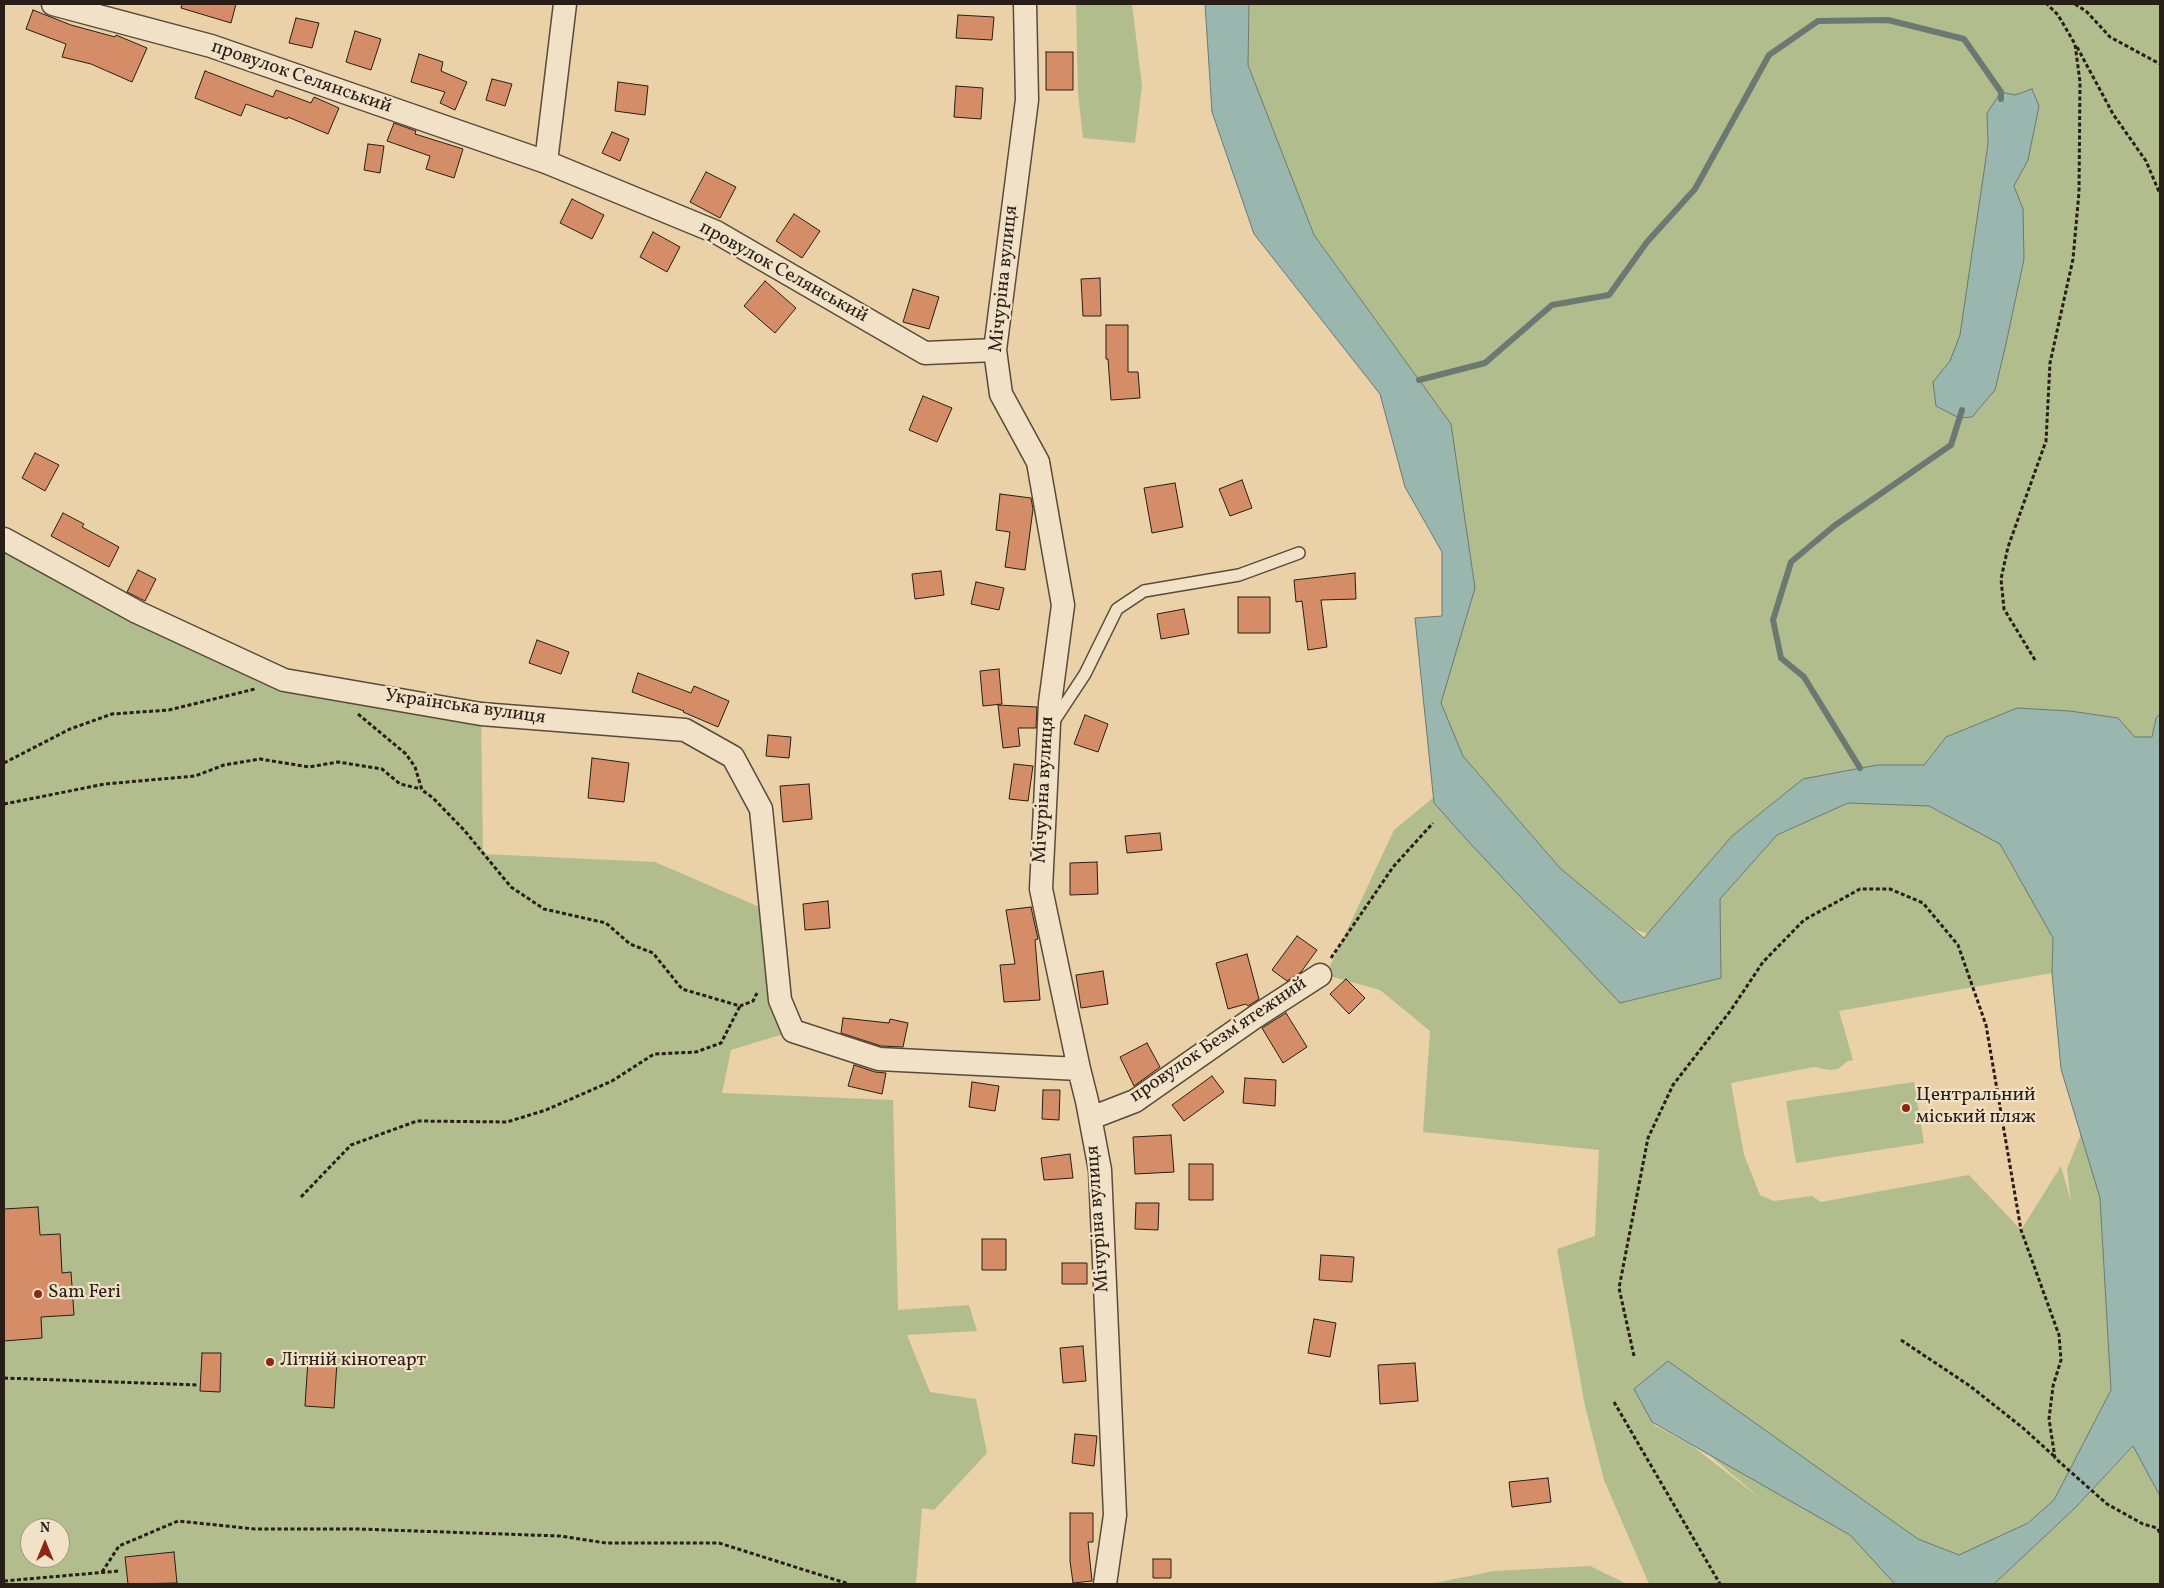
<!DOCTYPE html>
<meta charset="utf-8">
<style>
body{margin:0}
#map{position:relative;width:2164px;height:1588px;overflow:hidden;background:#ead1a8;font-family:Vollkorn,serif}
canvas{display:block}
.frame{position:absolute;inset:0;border:5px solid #281e17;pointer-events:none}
.north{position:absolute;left:20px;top:1518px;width:50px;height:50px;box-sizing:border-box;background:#f1e1c6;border:1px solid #a19380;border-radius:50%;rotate:0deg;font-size:14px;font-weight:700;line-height:20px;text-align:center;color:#281e17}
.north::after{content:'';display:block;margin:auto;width:18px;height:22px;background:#8f2418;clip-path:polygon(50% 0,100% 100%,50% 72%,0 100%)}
</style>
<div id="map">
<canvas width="2164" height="1588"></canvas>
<div class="frame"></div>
<div class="north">N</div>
</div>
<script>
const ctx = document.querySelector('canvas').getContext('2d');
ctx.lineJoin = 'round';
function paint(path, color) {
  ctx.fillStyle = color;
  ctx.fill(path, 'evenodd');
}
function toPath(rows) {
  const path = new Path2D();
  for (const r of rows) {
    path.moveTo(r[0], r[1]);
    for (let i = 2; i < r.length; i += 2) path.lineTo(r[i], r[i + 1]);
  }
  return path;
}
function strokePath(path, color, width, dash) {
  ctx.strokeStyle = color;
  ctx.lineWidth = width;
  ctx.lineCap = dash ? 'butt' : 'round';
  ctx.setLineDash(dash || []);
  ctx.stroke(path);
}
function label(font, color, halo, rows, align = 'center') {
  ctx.font = font + ' Vollkorn,serif';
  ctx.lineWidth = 4.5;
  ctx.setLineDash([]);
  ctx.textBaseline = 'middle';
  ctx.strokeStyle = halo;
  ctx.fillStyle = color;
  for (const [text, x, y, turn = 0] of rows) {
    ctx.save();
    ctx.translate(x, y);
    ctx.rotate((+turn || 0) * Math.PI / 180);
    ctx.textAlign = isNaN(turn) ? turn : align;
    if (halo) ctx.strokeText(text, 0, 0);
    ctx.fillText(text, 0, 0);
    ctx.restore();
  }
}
paint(toPath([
 [1076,4,1132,4,1142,86,1135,143,1083,138,1078,93],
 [1249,4,2160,4,2160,714,2156,718,2152,737,2135,737,2118,718,2070,711,2017,708,1946,737,1924,765,1877,765,1799,782,1648,934,1634,929,1560,868,1463,756,1438,701,1454,656,1451,424,1314,235,1248,65],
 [4,547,284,680,481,714,483,854,655,862,771,912,793,1031,731,1050,722,1093,893,1100,898,1310,969,1305,977,1331,907,1335,930,1392,976,1399,987,1453,934,1510,922,1508,916,1584,4,1584],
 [30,1528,60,1528,60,1558,30,1558],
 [1434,797,1620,1003,1721,978,1719,899,1777,835,1848,803,1929,806,1969,827,1976,822,2000,844,2013,868,2035,897,2053,938,2052,973,1839,1011,1853,1060,1848,1061,1838,1069,1829,1070,1814,1067,1731,1083,1744,1155,1760,1195,1774,1201,1812,1196,1821,1202,1969,1175,2021,1230,2061,1166,2071,1202,2067,1169,2081,1134,2100,1198,2111,1390,2054,1500,2028,1523,1962,1559,1918,1539,1668,1361,1634,1389,1654,1425,1691,1445,1761,1499,1686,1435,1851,1530,1900,1584,1649,1584,1604,1480,1585,1406,1557,1249,1595,1236,1599,1150,1423,1132,1430,1031,1380,990,1326,975,1394,830],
 [1914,1082,1924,1143,1796,1163,1786,1101],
 [2134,1446,2160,1481,2160,1584,1994,1584,2075,1508],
 [1590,1566,1627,1584,1430,1584,1494,1571]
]), '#b1bd8c');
const water = toPath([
 [1205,4,1249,4,1248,65,1314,235,1451,424,1475,588,1441,703,1463,756,1560,868,1644,938,1732,836,1803,779,1877,765,1924,765,1946,737,2017,708,2070,711,2118,718,2135,737,2152,737,2156,718,2160,714,2160,1496,2133,1446,2075,1508,1994,1584,1895,1584,1850,1535,1652,1422,1634,1389,1668,1361,1918,1539,1959,1555,2028,1523,2054,1500,2111,1390,2100,1198,2061,1069,2052,973,2053,938,2000,844,1929,806,1848,803,1777,835,1720,899,1721,978,1620,1003,1467,840,1434,803,1415,618,1442,616,1442,552,1405,487,1380,394,1254,234,1212,112,1205,4],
 [2032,89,2039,106,2028,160,2014,186,2023,209,2024,259,2006,344,1995,390,1972,417,1959,418,1936,406,1933,382,1950,361,1960,335,1988,144,1987,113,2001,92,2015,95,2032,89]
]);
paint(water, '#99b6af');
strokePath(water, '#6c7972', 1);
strokePath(toPath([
 [1419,380,1485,363,1552,305,1609,295,1647,242,1695,189,1769,55,1818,21,1888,20,1964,39,2001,92,2001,99],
 [1860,768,1804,677,1781,658,1773,620,1791,562,1834,526,1951,445,1962,410]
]), '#6c7972', 6);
const building = toPath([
 [182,4,236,4,231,23,181,8,182,4],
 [33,10,71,25,115,37,116,35,147,48,132,82,91,64,62,57,66,44,26,29,33,10],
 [958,15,994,17,992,40,956,38,958,15],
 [296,18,319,23,312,48,289,43,296,18],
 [355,31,381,39,371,70,346,62,355,31],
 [1046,52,1073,52,1073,90,1046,90,1046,52],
 [419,54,443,62,441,71,467,82,455,110,440,103,445,92,411,82,419,54],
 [205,71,273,97,276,90,311,103,314,97,339,108,328,134,288,117,287,119,246,104,241,116,195,98,205,71],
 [492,79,512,84,505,106,486,100,492,79],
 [618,82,648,86,645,115,615,111,618,82],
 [956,86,983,88,981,119,954,117,956,86],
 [394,123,416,131,415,134,463,149,454,178,426,169,430,156,387,141,394,123],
 [612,132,629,139,620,161,602,153,612,132],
 [368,144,384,146,380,173,364,170,368,144],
 [706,172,736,187,720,218,690,202,706,172],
 [572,199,604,215,592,239,560,223,572,199],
 [794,214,820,231,802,258,776,241,794,214],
 [653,232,680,247,667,272,640,257,653,232],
 [1100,278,1101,316,1083,316,1081,279,1100,278],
 [765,281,796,308,775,333,744,306,765,281],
 [913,289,939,297,929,329,903,322,913,289],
 [1106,325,1128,325,1128,372,1138,372,1140,398,1111,400,1108,359,1106,359,1106,325],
 [923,396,952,408,937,442,909,430,923,396],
 [35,453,59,465,45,491,22,478,35,453],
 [1242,480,1252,508,1230,516,1219,489,1242,480],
 [1175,483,1183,527,1152,533,1144,488,1175,483],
 [1000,494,1031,498,1033,509,1025,570,1005,567,1010,532,996,530,1000,494],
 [63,513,84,524,82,527,119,547,109,567,51,536,63,513],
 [138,570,156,579,145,601,127,592,138,570],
 [941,571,944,595,915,599,912,574,941,571],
 [1355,573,1356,599,1321,600,1327,647,1308,650,1302,601,1296,602,1294,580,1355,573],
 [976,582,1004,588,999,610,971,604,976,582],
 [1238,597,1270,597,1270,633,1238,633,1238,597],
 [1184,609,1189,634,1161,639,1157,614,1184,609],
 [537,640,569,652,561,674,529,663,537,640],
 [999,669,1002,704,983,706,980,671,999,669],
 [638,673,691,693,694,686,729,701,718,727,683,712,684,711,632,692,638,673],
 [998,705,1037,707,1036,728,1018,728,1020,746,1003,748,998,705],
 [1085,715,1108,724,1098,752,1074,744,1085,715],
 [768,735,791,737,789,758,766,756,768,735],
 [592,758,629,763,624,802,588,798,592,758],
 [1014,764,1033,766,1028,801,1009,799,1014,764],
 [809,784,812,819,783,822,780,786,809,784],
 [1160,833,1162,850,1127,853,1125,836,1160,833],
 [1097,862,1098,894,1070,895,1070,863,1097,862],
 [828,901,830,928,805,930,803,904,828,901],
 [1031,907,1038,939,1035,940,1040,1000,1004,1002,1000,965,1015,964,1006,910,1031,907],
 [1297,936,1317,950,1301,972,1287,981,1272,970,1297,936],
 [1247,954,1259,999,1248,1006,1246,1004,1228,1009,1216,963,1247,954],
 [1103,971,1108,1004,1081,1008,1076,975,1103,971],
 [1346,979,1365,998,1349,1014,1330,994,1346,979],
 [1286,1013,1307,1047,1283,1063,1262,1028,1286,1013],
 [843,1018,889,1023,890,1019,908,1023,903,1047,881,1046,841,1033,843,1018],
 [1147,1043,1160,1067,1134,1086,1120,1057,1147,1043],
 [854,1065,875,1072,886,1073,882,1094,848,1086,854,1065],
 [1212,1076,1224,1092,1184,1121,1172,1105,1212,1076],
 [1245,1078,1276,1080,1275,1106,1243,1103,1245,1078],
 [972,1082,999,1086,995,1111,969,1107,972,1082],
 [1043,1090,1060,1090,1059,1120,1042,1119,1043,1090],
 [1171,1135,1174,1172,1135,1174,1133,1137,1171,1135],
 [1070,1154,1073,1178,1044,1180,1041,1158,1070,1154],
 [1189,1164,1213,1164,1213,1200,1189,1200,1189,1164],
 [1136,1203,1159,1203,1158,1230,1135,1229,1136,1203],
 [38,1207,40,1235,60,1234,62,1273,71,1272,74,1315,41,1317,42,1338,4,1341,4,1209,38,1207],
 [982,1239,1006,1239,1006,1270,982,1270,982,1239],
 [1321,1255,1354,1257,1352,1282,1319,1280,1321,1255],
 [1062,1263,1087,1263,1087,1284,1062,1284,1062,1263],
 [1314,1319,1336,1323,1330,1357,1308,1353,1314,1319],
 [1083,1346,1086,1381,1063,1383,1060,1348,1083,1346],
 [202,1353,221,1353,220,1392,200,1391,202,1353],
 [308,1360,337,1362,334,1408,305,1406,308,1360],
 [1415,1363,1418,1401,1380,1404,1378,1365,1415,1363],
 [1075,1434,1097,1436,1094,1466,1072,1463,1075,1434],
 [1548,1478,1551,1502,1512,1507,1509,1482,1548,1478],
 [1070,1513,1093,1513,1093,1542,1088,1542,1092,1581,1073,1583,1070,1561,1070,1513],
 [174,1552,177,1583,128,1584,125,1557,174,1552],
 [1153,1559,1171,1559,1171,1578,1153,1578,1153,1559]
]);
paint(building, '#d58d68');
strokePath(building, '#281e17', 1);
const service = toPath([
 [1054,721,1085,674,1117,609,1144,591,1239,575,1299,553]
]);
const minor = toPath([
 [53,4,211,46,546,162,716,232,925,353,995,350],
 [1025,4,1027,100,995,350,1001,394,1038,462,1063,605,1050,703,1041,889,1079,1069,1087,1101,1100,1170,1115,1515,1105,1584],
 [546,162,565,4],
 [4,539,137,612,284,680,481,714,685,730,733,757,761,809,780,1000,793,1031,879,1059,1079,1069],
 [1091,1118,1135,1101,1255,1017,1320,975]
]);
strokePath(service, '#584b3b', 14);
strokePath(minor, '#584b3b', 25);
strokePath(toPath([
 [2075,4,2087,12,2110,37,2160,64],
 [2077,47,2113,114,2146,161,2160,194],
 [2035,660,2004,609,2001,579,2008,547,2046,441,2050,363,2073,259,2079,192,2080,82,2075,44,2058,15,2047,4],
 [358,714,406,754,415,767,422,790,433,798,464,830,511,887,544,909,606,923,630,944,653,953,682,989,740,1006,753,1001,757,993],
 [4,763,70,729,112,714,169,710,255,689],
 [4,804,105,784,195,776,224,765,260,759,309,767,338,762,382,769,400,784,421,789],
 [1331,958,1393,867,1433,823],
 [301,1197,351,1145,417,1121,507,1122,546,1110,612,1081,654,1054,696,1052,721,1043,740,1006],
 [1901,1340,1970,1386,2023,1428,2055,1457],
 [1634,1356,1619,1288,1648,1138,1673,1085,1731,1010,1763,962,1804,920,1860,889,1890,889,1923,903,1958,945,1986,1025,2021,1230,2059,1335,2061,1360,2053,1386,2049,1419,2055,1458,2107,1504,2143,1524,2157,1528,2160,1533],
 [4,1378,198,1385],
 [1614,1402,1720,1584],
 [102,1572,119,1546,178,1521,255,1529,358,1529,560,1536,606,1543,719,1543,849,1584],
 [4,1581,119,1571]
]), '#281e17', 3, [4, 2.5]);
strokePath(service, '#f1e1c6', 11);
strokePath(minor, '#f1e1c6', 22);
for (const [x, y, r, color] of [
 [1906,1108,5,"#8f2418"],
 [38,1294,5,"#8f2418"],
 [270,1362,5,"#8f2418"]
]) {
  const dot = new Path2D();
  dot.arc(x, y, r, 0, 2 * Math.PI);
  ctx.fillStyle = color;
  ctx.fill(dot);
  strokePath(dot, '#f1e1c6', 2);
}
label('19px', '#281e17', '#f1e1c6', [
 ["провулок Селянський",301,78,19],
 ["провулок Селянський",783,273,29],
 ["Мічуріна вулиця",1005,279,-84],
 ["Українська вулиця",465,708,8],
 ["Мічуріна вулиця",1045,790,-87],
 ["провулок Безм'ятежний",1219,1041,-34],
 ["Мічуріна вулиця",1099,1219,-94]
]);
label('19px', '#281e17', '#f1e1c6', [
 ["Центральний",1916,1097],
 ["міський пляж",1916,1119],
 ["Sam Feri",48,1294],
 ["Літній кінотеарт",280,1362]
], 'left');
</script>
